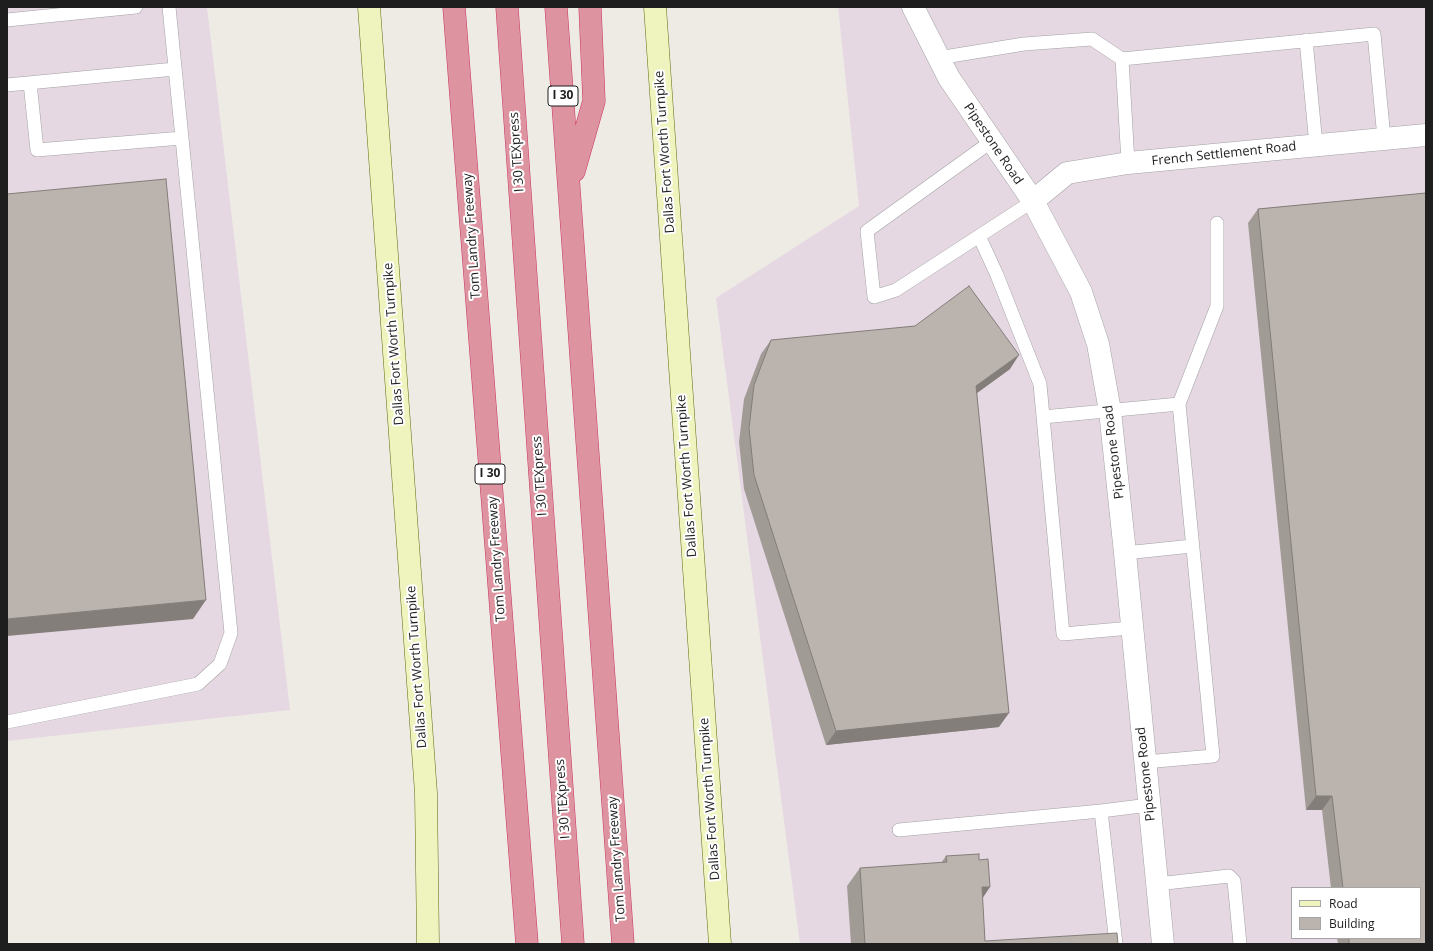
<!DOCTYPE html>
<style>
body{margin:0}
#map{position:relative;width:1433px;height:951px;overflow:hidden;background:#eeebe5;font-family:"Open Sans",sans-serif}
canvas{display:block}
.frame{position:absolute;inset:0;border:8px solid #1e1e1e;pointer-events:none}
.legend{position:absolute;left:1291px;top:887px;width:130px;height:52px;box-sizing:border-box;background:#fff;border:1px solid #a5a5a5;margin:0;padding:5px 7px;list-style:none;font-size:12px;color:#1e1e1e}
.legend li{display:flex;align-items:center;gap:8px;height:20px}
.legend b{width:20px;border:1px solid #a5a5a5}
</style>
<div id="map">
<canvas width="1433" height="951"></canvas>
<div class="frame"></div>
<ul class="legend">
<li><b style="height:5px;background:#eff3be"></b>Road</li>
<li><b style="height:11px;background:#bbb4ae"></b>Building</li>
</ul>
</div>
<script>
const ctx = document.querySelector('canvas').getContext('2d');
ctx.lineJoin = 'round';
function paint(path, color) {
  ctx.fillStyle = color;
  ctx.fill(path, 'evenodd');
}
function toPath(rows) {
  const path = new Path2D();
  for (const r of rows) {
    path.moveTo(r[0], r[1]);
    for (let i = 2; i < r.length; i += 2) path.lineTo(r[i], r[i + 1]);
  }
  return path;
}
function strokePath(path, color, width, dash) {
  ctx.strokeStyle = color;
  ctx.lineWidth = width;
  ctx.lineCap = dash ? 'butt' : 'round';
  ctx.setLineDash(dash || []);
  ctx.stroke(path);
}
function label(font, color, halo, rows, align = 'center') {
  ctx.font = font + ' "Open Sans",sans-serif';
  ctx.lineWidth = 4;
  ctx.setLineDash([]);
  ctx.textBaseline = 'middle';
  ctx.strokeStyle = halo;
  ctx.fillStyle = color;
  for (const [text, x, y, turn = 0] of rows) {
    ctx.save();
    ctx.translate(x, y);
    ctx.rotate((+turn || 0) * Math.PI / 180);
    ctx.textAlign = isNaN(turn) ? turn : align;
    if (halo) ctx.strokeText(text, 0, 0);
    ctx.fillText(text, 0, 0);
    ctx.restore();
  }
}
paint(toPath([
 [7,7,207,7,290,710,7,741],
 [838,7,1426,7,1426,944,800,944,716,298,859,206],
 [1292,888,1420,888,1420,938,1292,938]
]), '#e6d8e3');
const service = toPath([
 [7,20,136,7],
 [1306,40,1316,145],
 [938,58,1024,44,1092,39,1122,59,1374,34,1384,138],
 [1122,59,1128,163],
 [30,83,37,150,182,138],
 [7,85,175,69],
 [992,141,867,231,874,297,896,290,1033,201],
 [979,236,997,275,1040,384,1063,634,1131,628],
 [1043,417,1179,404],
 [1125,553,1192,546],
 [7,722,198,684,220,664,231,633,169,7],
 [1145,762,1213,756,1179,404,1217,306,1217,223],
 [899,830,1101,811],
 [1157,884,1229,876,1234,881,1240,944],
 [1116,944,1101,811,1149,805]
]);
const minor = toPath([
 [913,7,949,78,1033,201,1081,292,1098,344,1110,411,1125,553,1163,944],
 [1033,201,1067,173,1128,163,1426,135]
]);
const secondary = toPath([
 [369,7,426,793,428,944],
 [655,7,720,944]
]);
const motorway = toPath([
 [454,7,527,944],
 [507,7,573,944],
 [556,7,623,944],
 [574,171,594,101,590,7]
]);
strokePath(service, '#a2a2a2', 14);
strokePath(minor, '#a2a2a2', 23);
strokePath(secondary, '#5f6b0f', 23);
strokePath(motorway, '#c93565', 23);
strokePath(service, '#fff', 13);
strokePath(minor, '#fff', 22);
strokePath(secondary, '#eff3be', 22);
strokePath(motorway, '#de94a0', 22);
paint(toPath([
 [1426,193,1426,944,1338,944,1337,938,1420,938,1420,888,1331,888,1322,810,1306,810,1248,223,1258,209],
 [771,340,1010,369,977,393,999,727,826,745,744,489,739,442,744,399,761,354],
 [946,856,982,898,985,941,1118,944,851,944,847,886,860,868,941,863]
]), '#a19b96');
paint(toPath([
 [1019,355,1010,369,966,401,976,386],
 [206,600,193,619,7,636,7,619],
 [1009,713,999,727,826,745,836,731],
 [1316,796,1332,796,1322,810,1306,810],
 [982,887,990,887,978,905]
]), '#837e7a');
const building = toPath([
 [166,179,206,600,7,619,7,194,166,179],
 [1426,193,1426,944,1349,944,1349,938,1420,938,1420,888,1343,888,1332,796,1316,796,1258,209,1426,193],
 [969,286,1019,355,976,386,1009,713,836,731,754,475,749,428,754,385,771,340,915,326,969,286],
 [979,854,979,860,988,859,990,887,982,887,985,941,1117,933,1118,944,865,944,860,868,947,862,946,856,979,854]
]);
paint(building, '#bbb4ae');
strokePath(building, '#837e7a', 1);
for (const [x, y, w] of [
 [563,96,30],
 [490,474,30]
]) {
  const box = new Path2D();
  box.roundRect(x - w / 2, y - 10, w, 20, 3);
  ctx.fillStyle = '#fff';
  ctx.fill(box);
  strokePath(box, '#1e1e1e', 1);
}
label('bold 12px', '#1e1e1e', null, [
 ["I 30",563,96],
 ["I 30",490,474]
]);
label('13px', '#1e1e1e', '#fff', [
 ["Pipestone Road",993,144,56],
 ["I 30 TEXpress",517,152,-94],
 ["Dallas Fort Worth Turnpike",665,152,-94],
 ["French Settlement Road",1224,154,-6],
 ["Tom Landry Freeway",472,236,-94],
 ["Dallas Fort Worth Turnpike",394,344,-94],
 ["Pipestone Road",1114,452,-97],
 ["I 30 TEXpress",540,476,-94],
 ["Dallas Fort Worth Turnpike",687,476,-94],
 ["Tom Landry Freeway",497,559,-94],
 ["Dallas Fort Worth Turnpike",417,667,-94],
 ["Pipestone Road",1146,774,-96],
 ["I 30 TEXpress",563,799,-94],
 ["Dallas Fort Worth Turnpike",710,799,-94],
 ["Tom Landry Freeway",617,859,-94]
]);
</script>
